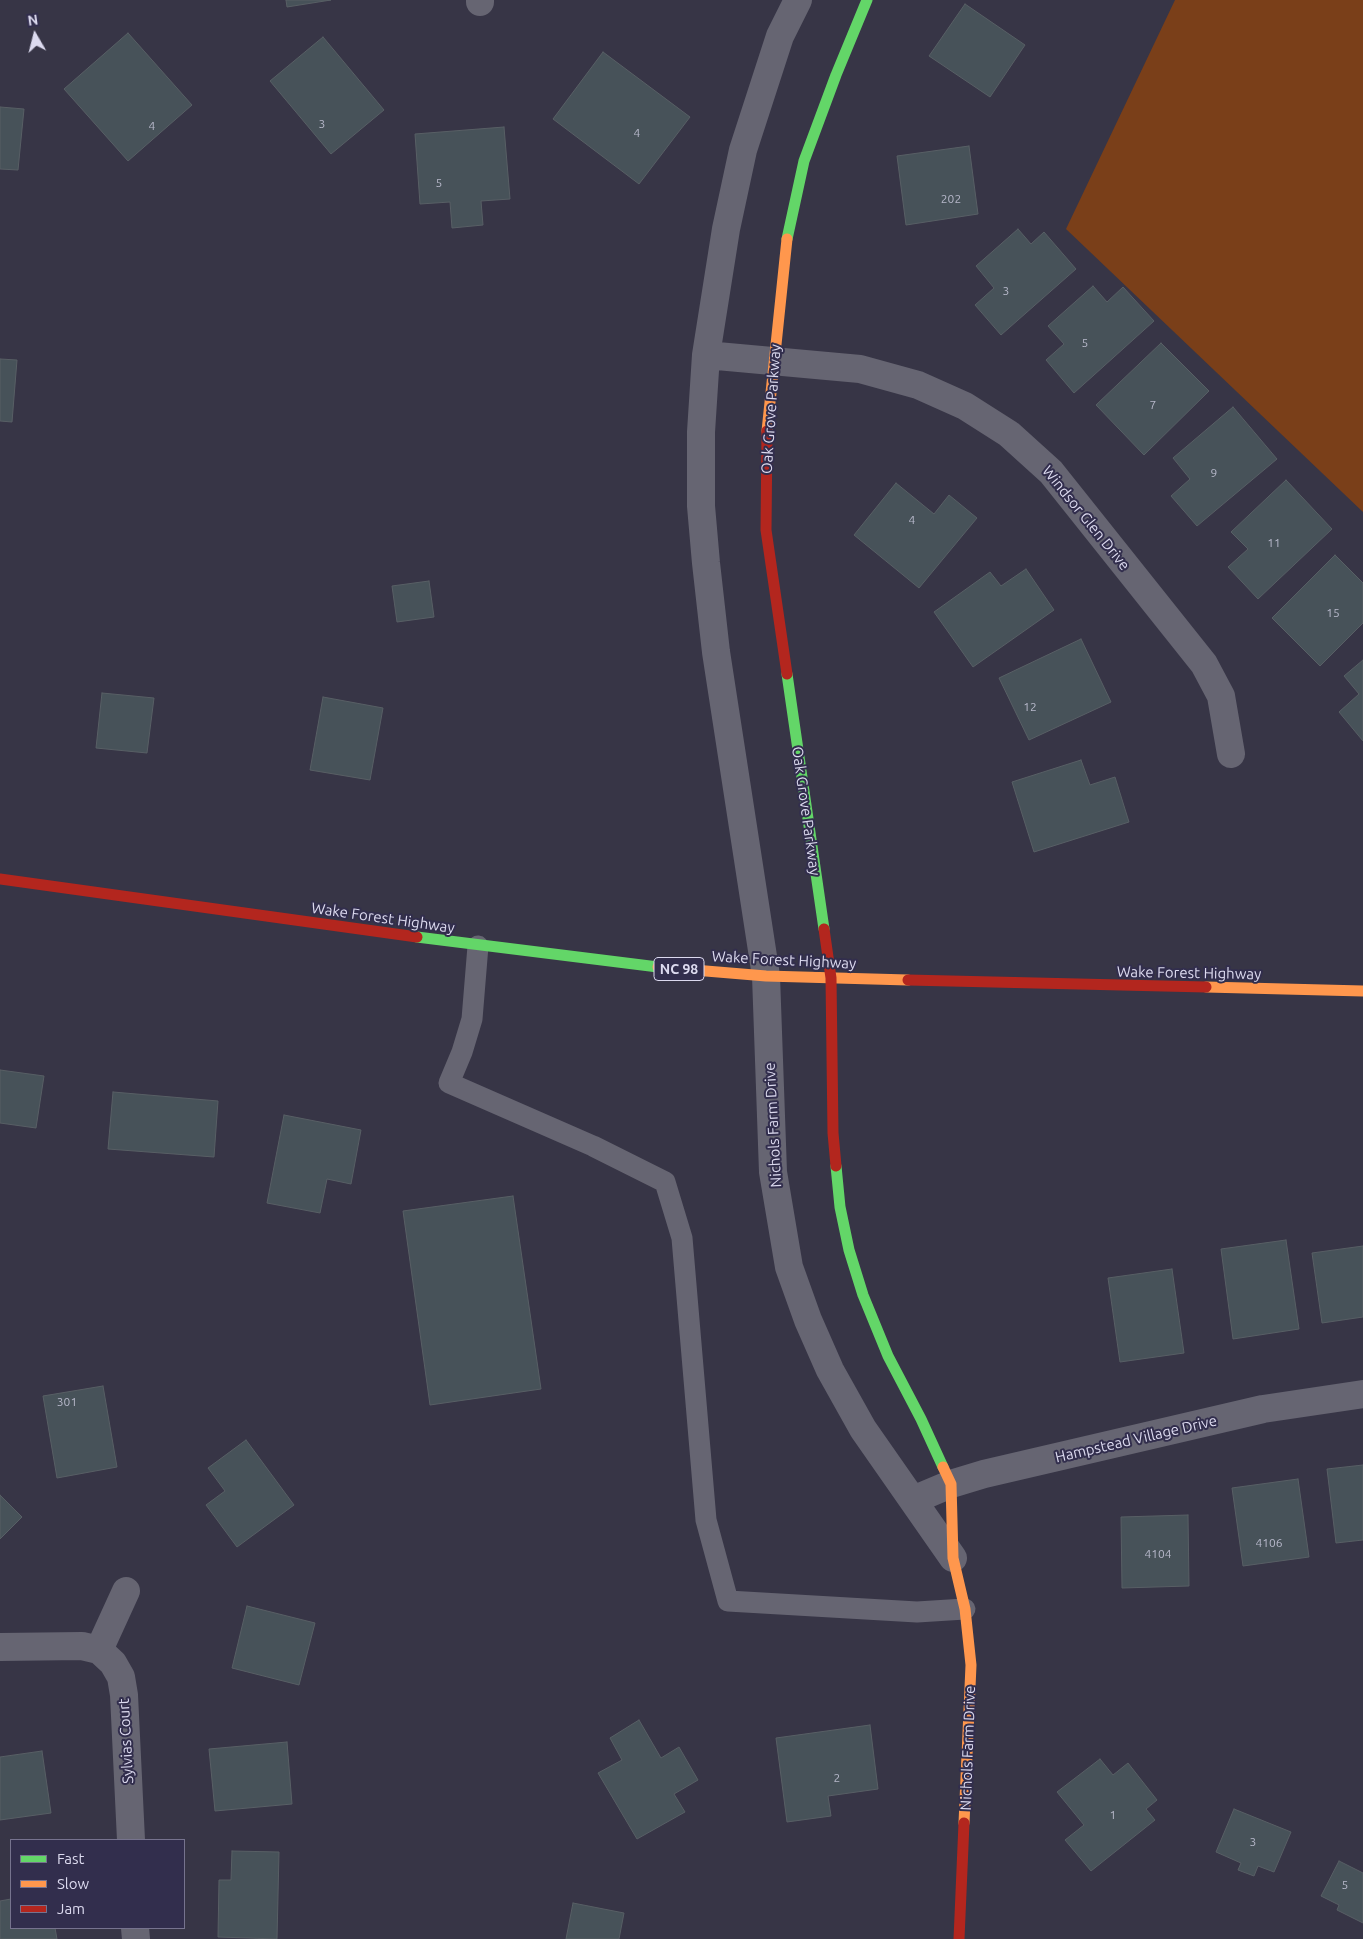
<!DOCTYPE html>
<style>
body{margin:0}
#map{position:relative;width:1363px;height:1939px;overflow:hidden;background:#373546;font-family:Ubuntu,sans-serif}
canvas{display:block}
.legend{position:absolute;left:10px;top:1839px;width:175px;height:90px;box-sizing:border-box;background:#322e4d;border:1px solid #76738e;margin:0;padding:6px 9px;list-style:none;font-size:15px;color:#dcdaef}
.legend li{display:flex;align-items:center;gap:10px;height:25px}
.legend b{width:25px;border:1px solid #76738e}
.north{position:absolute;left:10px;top:10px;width:50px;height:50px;-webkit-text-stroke:4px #322e4d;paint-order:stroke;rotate:352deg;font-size:14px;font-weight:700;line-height:20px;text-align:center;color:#dcdaef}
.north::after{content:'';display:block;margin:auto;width:18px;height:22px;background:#dcdaef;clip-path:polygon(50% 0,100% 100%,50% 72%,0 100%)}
</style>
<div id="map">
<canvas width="1363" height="1939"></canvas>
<ul class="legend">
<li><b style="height:6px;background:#63d668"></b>Fast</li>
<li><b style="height:6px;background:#ff974d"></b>Slow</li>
<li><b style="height:6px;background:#b3261e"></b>Jam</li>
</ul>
<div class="north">N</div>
</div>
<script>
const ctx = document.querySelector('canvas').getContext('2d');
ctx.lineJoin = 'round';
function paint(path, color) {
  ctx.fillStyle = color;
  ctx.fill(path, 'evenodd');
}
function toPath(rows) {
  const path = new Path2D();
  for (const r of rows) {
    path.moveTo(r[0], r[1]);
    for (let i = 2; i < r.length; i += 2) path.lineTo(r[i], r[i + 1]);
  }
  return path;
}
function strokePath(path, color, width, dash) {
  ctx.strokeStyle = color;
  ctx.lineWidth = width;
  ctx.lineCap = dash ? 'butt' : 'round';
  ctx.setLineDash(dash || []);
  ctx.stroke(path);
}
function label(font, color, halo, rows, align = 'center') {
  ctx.font = font + ' Ubuntu,sans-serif';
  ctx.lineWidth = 4;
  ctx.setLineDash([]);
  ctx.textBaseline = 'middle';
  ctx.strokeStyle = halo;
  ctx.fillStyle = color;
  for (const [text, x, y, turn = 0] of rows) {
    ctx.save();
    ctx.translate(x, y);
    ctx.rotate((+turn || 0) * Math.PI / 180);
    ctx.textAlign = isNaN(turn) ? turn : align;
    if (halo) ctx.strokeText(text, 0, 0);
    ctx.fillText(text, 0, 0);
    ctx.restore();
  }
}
paint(toPath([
 [1175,0,1363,0,1363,512,1066,229]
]), '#7a3f19');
const building = toPath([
 [286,0,331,0,287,7,286,0],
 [965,4,1025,45,990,97,929,56,965,4],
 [128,33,192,105,128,161,64,89,128,33],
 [323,37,384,110,331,154,270,81,323,37],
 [603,52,690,117,639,184,553,119,603,52],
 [0,107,24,109,18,170,0,169,0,107],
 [504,127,510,199,481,201,483,225,452,228,450,202,420,204,415,134,504,127],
 [969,146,978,214,906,225,897,156,969,146],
 [1018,229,1031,244,1044,232,1076,269,1001,335,975,305,994,288,976,266,1018,229],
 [1093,286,1107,302,1123,287,1154,321,1074,393,1046,360,1064,344,1048,326,1093,286],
 [1161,343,1209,391,1144,455,1096,405,1161,343],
 [0,359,17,360,12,422,0,421,0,359],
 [1233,407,1277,459,1197,526,1171,496,1190,479,1173,458,1233,407],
 [1286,480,1332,529,1258,599,1228,567,1248,549,1231,532,1286,480],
 [896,483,934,514,949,495,977,518,919,588,854,535,896,483],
 [1335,555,1363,583,1363,623,1320,666,1272,618,1335,555],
 [1026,569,1054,610,973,667,934,612,990,572,1001,586,1026,569],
 [429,581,434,617,397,622,392,586,429,581],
 [1081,639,1111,702,1029,740,999,678,1081,639],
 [1363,660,1363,741,1339,712,1359,694,1344,676,1363,660],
 [102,693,154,698,147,753,96,748,102,693],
 [323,697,383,708,370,780,310,770,323,697],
 [1081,760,1090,785,1115,777,1129,822,1034,852,1012,782,1081,760],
 [0,1070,44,1076,36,1128,0,1123,0,1070],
 [113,1092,218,1101,214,1157,108,1149,113,1092],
 [284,1115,361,1130,351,1184,327,1179,320,1213,267,1203,284,1115],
 [513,1196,541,1389,430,1405,403,1211,513,1196],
 [1286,1240,1299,1329,1233,1339,1221,1249,1286,1240],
 [1363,1246,1363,1317,1322,1323,1312,1253,1363,1246],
 [1172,1269,1184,1353,1120,1362,1108,1278,1172,1269],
 [103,1386,117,1467,57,1478,43,1396,103,1386],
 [246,1440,294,1505,237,1547,206,1505,225,1491,208,1468,246,1440],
 [1363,1465,1363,1540,1336,1543,1327,1469,1363,1465],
 [1298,1479,1309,1557,1243,1566,1232,1488,1298,1479],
 [0,1495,22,1517,0,1539,0,1495],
 [1188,1515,1189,1586,1122,1588,1121,1517,1188,1515],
 [247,1606,315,1623,299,1685,232,1668,247,1606],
 [639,1720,661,1758,679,1747,698,1780,674,1794,685,1812,637,1839,598,1773,622,1760,610,1738,639,1720],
 [870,1725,878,1789,828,1796,831,1816,787,1822,776,1738,870,1725],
 [287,1742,292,1804,215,1811,209,1749,287,1742],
 [42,1751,51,1813,0,1820,0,1757,42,1751],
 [1100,1759,1113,1775,1128,1763,1157,1800,1146,1809,1155,1820,1091,1871,1065,1840,1084,1825,1057,1792,1100,1759],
 [1234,1809,1291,1832,1274,1872,1258,1866,1254,1876,1238,1870,1241,1863,1216,1852,1234,1809],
 [232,1851,279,1852,277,1939,218,1937,219,1880,231,1880,232,1851],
 [1339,1861,1363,1873,1363,1923,1337,1910,1339,1905,1321,1896,1339,1861],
 [11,1899,11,1928,55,1928,57,1939,0,1939,0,1901,11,1899],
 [573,1903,624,1913,619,1939,566,1939,573,1903]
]);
paint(building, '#475259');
strokePath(building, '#585f65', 1);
strokePath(toPath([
 [478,946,472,1019,462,1052,449,1083,593,1146,665,1182,682,1238,706,1520,728,1601,917,1612,965,1609]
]), '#666572', 21);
strokePath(toPath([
 [480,0,480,2],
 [798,0,780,36,743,150,726,229,706,355,701,432,701,506,706,563,716,652,766,976,773,1172,789,1267,808,1320,830,1370,863,1429,953,1558],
 [706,355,860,369,918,385,965,406,1009,434,1051,472,1204,664,1221,696,1231,754],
 [913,1500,951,1484,984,1474,1263,1409,1363,1394],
 [0,1647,82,1646,99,1650,113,1663,121,1677,124,1695,131,1840],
 [99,1650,126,1591],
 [135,1928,136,1939]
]), '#666572', 28);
strokePath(toPath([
 [787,239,804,161,836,75,867,0],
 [787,674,824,929],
 [417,937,658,967],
 [836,1166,840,1207,849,1250,863,1295,888,1356,921,1419,943,1467]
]), '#63d668', 11);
strokePath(toPath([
 [767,431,787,239],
 [658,967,766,976,908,980],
 [1206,987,1363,991],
 [943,1467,951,1484,953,1558,965,1609,971,1665,964,1823]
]), '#ff974d', 11);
strokePath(toPath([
 [767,431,766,530,787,674],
 [0,879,417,937],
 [824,929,831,978,833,1133,836,1166],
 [908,980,1206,987],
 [959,1939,964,1823]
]), '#b3261e', 11);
label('12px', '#b7b8ca', null, [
 ["3",322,124],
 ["4",152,126],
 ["4",637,133],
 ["5",439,183],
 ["202",951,199],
 ["3",1006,291],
 ["5",1085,343],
 ["7",1153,405],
 ["9",1214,473],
 ["4",912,520],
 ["11",1274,543],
 ["15",1333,613],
 ["12",1030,707],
 ["301",67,1402],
 ["4106",1269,1543],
 ["4104",1158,1554],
 ["2",837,1778],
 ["1",1113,1815],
 ["3",1253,1842],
 ["5",1345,1885]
]);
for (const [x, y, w] of [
 [679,969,50]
]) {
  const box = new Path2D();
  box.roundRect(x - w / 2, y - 11.5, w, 23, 4);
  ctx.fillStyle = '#322e4d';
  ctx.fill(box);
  strokePath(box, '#dcdaef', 1);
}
label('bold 14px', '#dcdaef', null, [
 ["NC 98",679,969]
]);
label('15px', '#dcdaef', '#322e4d', [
 ["Oak Grove Parkway",771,409,-86],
 ["Windsor Glen Drive",1086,518,51],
 ["Oak Grove Parkway",806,811,82],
 ["Wake Forest Highway",383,918,8],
 ["Wake Forest Highway",784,960,3],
 ["Wake Forest Highway",1189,973,1],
 ["Nichols Farm Drive",773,1125,-93],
 ["Hampstead Village Drive",1136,1439,-13],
 ["Sylvias Court",126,1741,-93],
 ["Nichols Farm Drive",968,1748,-88]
]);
</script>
